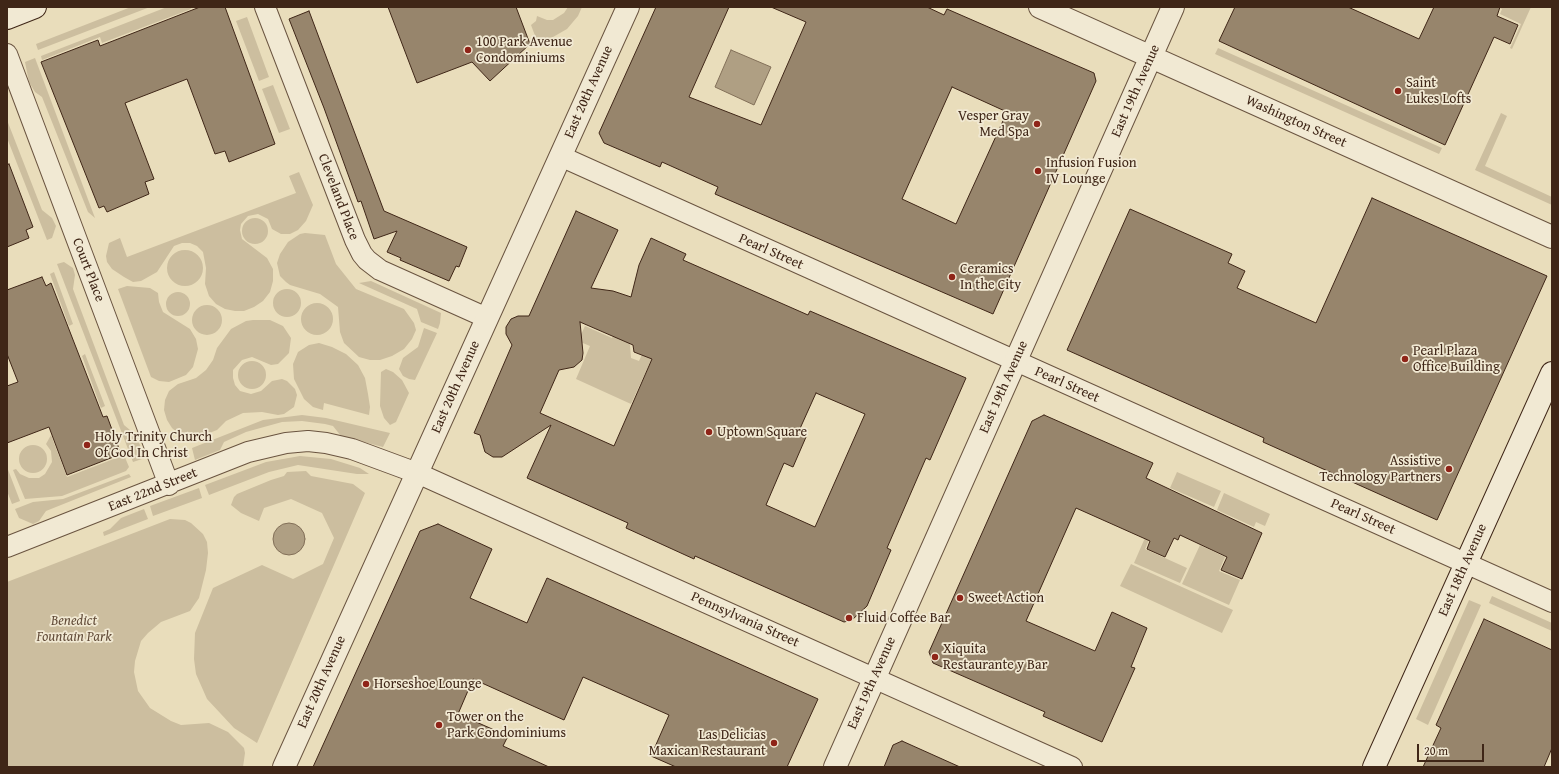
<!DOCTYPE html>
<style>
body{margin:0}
#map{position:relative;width:1559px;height:774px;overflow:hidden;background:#e9ddbb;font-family:"Gentium Book Plus",serif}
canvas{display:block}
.frame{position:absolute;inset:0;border:8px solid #3f2617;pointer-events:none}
.scale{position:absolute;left:1417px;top:744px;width:67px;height:18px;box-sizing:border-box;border:2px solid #3f2617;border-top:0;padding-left:5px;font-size:12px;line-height:14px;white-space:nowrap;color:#3f2617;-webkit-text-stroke:3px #f1e9d3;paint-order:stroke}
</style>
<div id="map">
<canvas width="1559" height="774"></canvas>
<div class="frame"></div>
<div class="scale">20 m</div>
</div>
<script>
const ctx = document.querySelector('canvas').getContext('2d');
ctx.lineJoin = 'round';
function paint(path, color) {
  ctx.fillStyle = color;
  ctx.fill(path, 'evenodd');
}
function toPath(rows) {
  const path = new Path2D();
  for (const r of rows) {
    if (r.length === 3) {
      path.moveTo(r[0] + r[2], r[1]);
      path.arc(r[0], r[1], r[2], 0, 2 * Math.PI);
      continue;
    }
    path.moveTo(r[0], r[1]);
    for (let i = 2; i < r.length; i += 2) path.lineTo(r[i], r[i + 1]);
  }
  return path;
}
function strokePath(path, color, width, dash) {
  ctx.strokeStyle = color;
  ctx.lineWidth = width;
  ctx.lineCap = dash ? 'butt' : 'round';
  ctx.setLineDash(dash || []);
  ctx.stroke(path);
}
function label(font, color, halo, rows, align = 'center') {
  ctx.font = font + ' "Gentium Book Plus",serif';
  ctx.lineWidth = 3.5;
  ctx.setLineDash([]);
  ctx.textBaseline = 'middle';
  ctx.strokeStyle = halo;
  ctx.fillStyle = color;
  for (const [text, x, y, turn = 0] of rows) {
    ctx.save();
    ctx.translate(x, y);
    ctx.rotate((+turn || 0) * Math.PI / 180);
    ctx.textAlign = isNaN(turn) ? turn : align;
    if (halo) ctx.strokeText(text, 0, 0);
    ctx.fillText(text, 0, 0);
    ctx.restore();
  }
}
paint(toPath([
 [131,7,150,7,38,50,36,44],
 [167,7,190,7,191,9,102,43,100,37,42,60,41,56],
 [568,7,582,7,578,16,567,29,553,37,537,41,531,25,536,21,537,16,547,20,553,20,564,13],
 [1497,7,1531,7,1512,49,1510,48,1521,24,1500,14,1502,9],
 [247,17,269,77,259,81,236,21],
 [1218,48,1442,148,1439,154,1215,54],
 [35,58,95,218,88,212,42,97,35,92,29,82,25,62],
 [273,85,290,129,279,133,262,89],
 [1501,113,1507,116,1485,166,1552,197,1552,205,1475,170],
 [7,120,42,210,52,218,56,226,52,238,47,240,7,138],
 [299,172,313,205,306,221,298,230,290,234,281,234,272,229,268,219,258,214,248,216,241,224,240,230,242,239,267,258,273,269,273,281,270,292,263,301,254,307,244,311,235,311,225,309,216,304,209,296,205,284,206,268,203,252,197,246,190,243,182,243,174,246,157,272,141,281,133,282,124,277,112,269,107,262,106,256,109,243,120,238,127,257,296,193,289,176],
 [255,231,13],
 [305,233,325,235,336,264,356,289,404,309,414,323,416,330,412,339,404,349,392,356,380,360,370,360,359,357,344,343,340,332,338,307,320,294,290,285,286,282,280,276,277,263,280,254,288,242,300,234],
 [185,268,18],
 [64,262,73,268,75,275,73,289,124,425,136,435,145,458,133,462,57,264],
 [54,272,73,324,69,326,50,274],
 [371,281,441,313,440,323,438,329,421,322,417,309,359,283],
 [127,286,150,288,158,293,159,302,163,312,190,329,196,339,198,349,193,367,186,375,169,382,159,381,151,377,118,289],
 [287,303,14],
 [178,304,12],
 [317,319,16],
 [207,320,15],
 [253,320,270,320,283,326,291,338,289,353,278,364,271,365,252,357,242,360,233,370,233,378,235,385,240,391,251,394,261,391,272,381,282,379,287,381,295,389,297,395,294,407,284,414,278,415,262,412,243,413,226,421,217,430,199,437,190,437,180,435,172,428,167,420,164,410,165,400,169,391,178,384,196,378,206,370,213,360,217,348,231,329,246,321],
 [585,326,612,338,617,328,629,333,631,358,639,361,649,339,659,343,631,404,576,379,590,346,578,341],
 [424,328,437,333,415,380,409,379,403,376,399,369,403,358,418,347],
 [319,343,332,347,346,354,358,365,365,378,368,394,370,407,369,415,324,403,323,410,313,407,304,399,294,379,293,364,298,352,309,345],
 [85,354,105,406,101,408,82,356],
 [252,375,14],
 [386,369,393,372,402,380,409,393,396,422,390,425,384,418,380,406,381,372],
 [302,415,326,418,390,433,383,447,341,436,333,426,325,424,302,421,282,422,246,432,224,442,220,450,195,460,192,448,263,420],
 [51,435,67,477,124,455,129,467,126,471,62,496,25,499,13,470,16,469,20,474,29,478,39,478,45,474,52,462,51,451,46,444],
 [33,459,14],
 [300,456,331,459,360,468,369,474,357,474,298,465,269,472,209,495,205,485,266,462],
 [7,467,20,501,12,504,7,491],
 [306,471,311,476,353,484,365,493,257,743,234,728,207,699,196,674,194,659,195,633,213,588,262,565,293,579,323,564,334,538,322,513,291,499,264,508,259,521,241,513,231,505,234,497,237,494,271,480,284,476,287,472],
 [1177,472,1221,491,1214,507,1170,488],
 [129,474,131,477,46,511,39,521,33,524,19,518,15,509,33,502,63,499],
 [199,488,202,498,153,516,150,506],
 [1224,493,1270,514,1265,526,1256,522,1254,527,1217,510],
 [144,509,148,519,104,536,103,532,110,529,121,518],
 [170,519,185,520,191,523,203,534,207,542,208,553,206,570,199,598,190,611,161,622,148,633,141,641,135,661,134,672,138,691,150,708,171,721,181,725,209,723,228,732,244,748,245,753,243,767,7,767,7,582],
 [1148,531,1152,533,1145,549,1187,568,1180,583,1134,563],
 [1200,545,1225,557,1219,571,1240,580,1229,605,1182,584],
 [1131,564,1233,610,1222,633,1120,586],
 [1492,596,1552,623,1552,631,1489,603],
 [1469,600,1481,605,1428,725,1416,719]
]), '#ccbe9f');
const water = toPath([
 [731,50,771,67,754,105,715,87,731,50],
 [289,539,16]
]);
paint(water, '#af9f83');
strokePath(water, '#826f58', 1);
const building = toPath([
 [200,7,225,7,275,144,229,162,225,151,215,154,187,79,125,103,154,179,145,182,149,194,107,212,104,206,99,208,41,62,98,40,100,46,200,7],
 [388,7,516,7,530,44,490,81,472,62,417,83,388,7],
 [656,7,729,7,689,97,761,125,806,22,771,7,927,7,944,15,947,9,1094,73,1096,81,993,314,715,194,718,187,662,162,660,167,604,143,599,133,656,7],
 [952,87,1007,112,956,224,902,199,952,87],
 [1235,7,1348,7,1419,39,1434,7,1500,7,1497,16,1518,25,1510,44,1494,37,1445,145,1219,41,1235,7],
 [309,11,384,211,467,247,459,267,456,266,449,281,400,260,401,258,387,252,397,231,374,239,361,201,358,202,324,108,289,19,309,11],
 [9,164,33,227,26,230,29,238,7,247,7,165,9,164],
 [1372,198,1547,276,1437,520,1263,442,1264,438,1067,350,1130,209,1232,254,1228,263,1245,271,1237,288,1316,323,1372,198],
 [576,211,618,230,591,288,613,291,631,297,639,265,651,238,686,254,683,260,808,315,810,311,966,378,930,460,926,458,887,548,891,550,867,606,852,620,844,622,695,556,694,559,626,528,628,523,527,478,551,425,502,457,493,457,485,452,480,435,474,433,512,345,506,334,506,327,511,319,518,316,529,316,576,211],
 [580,322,633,345,634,352,652,359,614,446,540,413,559,370,574,367,582,360,583,353,580,322],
 [816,393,865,414,815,527,766,505,784,463,793,467,806,437,798,433,816,393],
 [42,277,46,286,51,283,103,417,107,416,121,454,67,475,49,427,7,443,7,386,18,382,7,354,7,290,42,277],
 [1044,415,1153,463,1146,478,1262,533,1242,579,1221,570,1227,557,1180,535,1178,540,1174,538,1165,557,1147,549,1150,541,1076,508,1026,621,1095,651,1112,612,1147,628,1131,667,1135,668,1102,742,1043,716,1045,712,933,663,929,652,1032,421,1044,415],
 [438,524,492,549,470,598,527,623,547,578,818,699,787,767,676,767,651,756,669,715,583,677,564,720,473,679,458,714,508,736,503,746,549,767,313,767,420,531,438,524],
 [1484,619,1552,650,1552,748,1544,767,1423,767,1441,728,1436,725,1484,619],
 [902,741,960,767,884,767,893,745,902,741]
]);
paint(building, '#97856c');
strokePath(building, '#3f2617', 1);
const minor = toPath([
 [265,7,355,240,362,254,367,260,380,270,487,318],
 [7,54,169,485],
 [560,156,1552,602],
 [7,547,248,452,286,443,308,441,326,443,352,449,417,473,1072,767]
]);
const tertiary = toPath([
 [1040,7,1552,237],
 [284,767,628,7],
 [835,767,1173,7]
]);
const secondary = toPath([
 [7,18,35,7],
 [1374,767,1552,373]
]);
strokePath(minor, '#6a5440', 22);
strokePath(tertiary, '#6a5440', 24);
strokePath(secondary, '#3f2617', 24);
strokePath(minor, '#f1e9d3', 20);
strokePath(tertiary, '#f1e9d3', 22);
strokePath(secondary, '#f1e9d3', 22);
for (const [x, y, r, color] of [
 [468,50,4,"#8f2418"],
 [1398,91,4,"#8f2418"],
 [1037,124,4,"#8f2418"],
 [1038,171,4,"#8f2418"],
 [952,277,4,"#8f2418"],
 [1405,359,4,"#8f2418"],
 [709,432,4,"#8f2418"],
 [87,445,4,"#8f2418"],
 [1449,469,4,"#8f2418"],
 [960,598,4,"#8f2418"],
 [849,618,4,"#8f2418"],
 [935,657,4,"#8f2418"],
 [366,684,4,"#8f2418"],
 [439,725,4,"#8f2418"],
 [774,743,4,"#8f2418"]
]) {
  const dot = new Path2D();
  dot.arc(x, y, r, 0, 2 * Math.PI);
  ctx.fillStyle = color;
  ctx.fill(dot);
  strokePath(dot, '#f1e9d3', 1.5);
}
label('14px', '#3f2617', '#f1e9d3', [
 ["100 Park Avenue",476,42],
 ["Condominiums",476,58],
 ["Saint",1406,83],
 ["Lukes Lofts",1406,99],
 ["Vesper Gray",1029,116,"right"],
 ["Med Spa",1029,132,"right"],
 ["Infusion Fusion",1046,163],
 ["IV Lounge",1046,179],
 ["Ceramics",960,269],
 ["In the City",960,285],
 ["Pearl Plaza",1413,351],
 ["Office Building",1413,367],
 ["Uptown Square",717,432],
 ["Holy Trinity Church",95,437],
 ["Of God In Christ",95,453],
 ["Assistive",1441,461,"right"],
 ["Technology Partners",1441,477,"right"],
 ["Sweet Action",968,598],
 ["Fluid Coffee Bar",857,618],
 ["Xiquita",943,649],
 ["Restaurante y Bar",943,665],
 ["Horseshoe Lounge",374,684],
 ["Tower on the",447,717],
 ["Park Condominiums",447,733],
 ["Las Delicias",766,735,"right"],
 ["Maxican Restaurant",766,751,"right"]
], 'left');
label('14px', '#3f2617', '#f1e9d3', [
 ["East 19th Avenue",1136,91,-66],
 ["East 20th Avenue",589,92,-66],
 ["Washington Street",1296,122,24],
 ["Cleveland Place",338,197,69],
 ["Pearl Street",771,252,24],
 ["Court Place",88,270,69],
 ["Pearl Street",1067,385,24],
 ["East 20th Avenue",456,387,-66],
 ["East 19th Avenue",1004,387,-66],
 ["East 22nd Street",153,490,-22],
 ["Pearl Street",1363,517,24],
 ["East 18th Avenue",1463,570,-66],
 ["Pennsylvania Street",745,620,24],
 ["East 20th Avenue",322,682,-66],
 ["East 19th Avenue",872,683,-66]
]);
label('italic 14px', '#624c39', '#f1e9d3', [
 ["Benedict",74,621],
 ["Fountain Park",74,637]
]);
</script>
